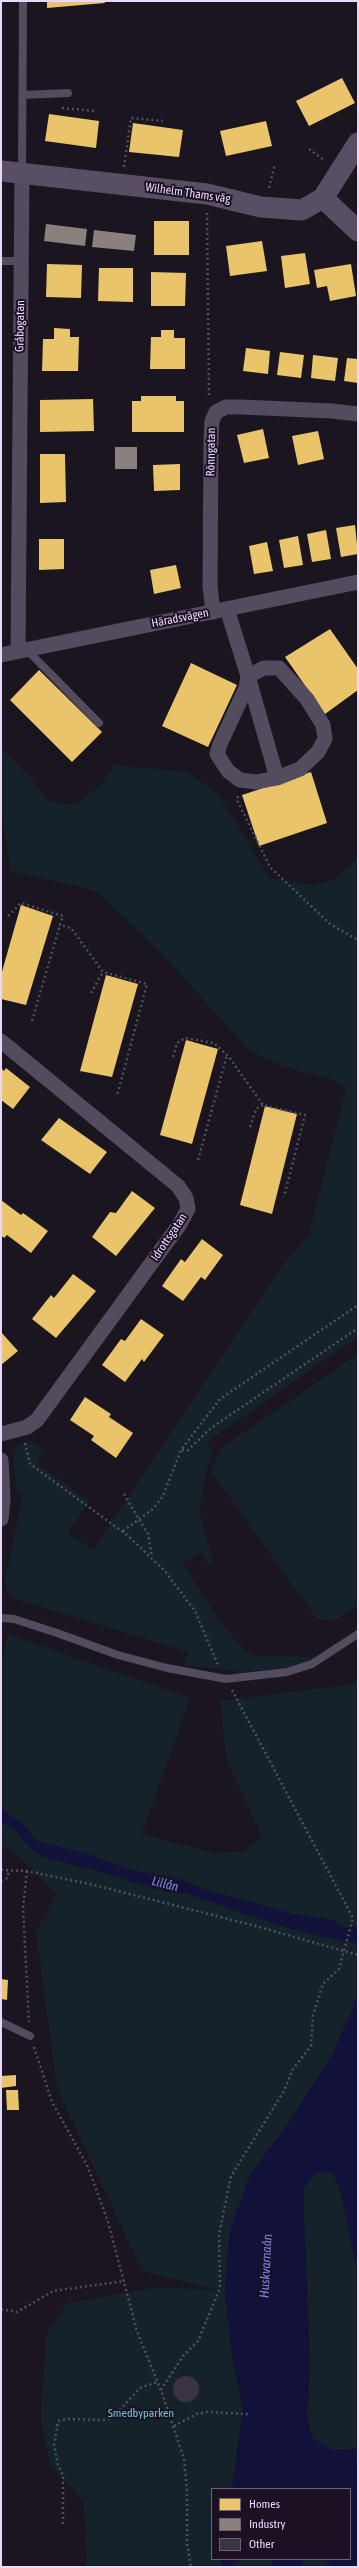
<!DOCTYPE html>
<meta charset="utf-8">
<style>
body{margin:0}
#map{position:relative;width:359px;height:2568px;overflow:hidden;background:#1a151f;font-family:"Asap Condensed",sans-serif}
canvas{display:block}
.frame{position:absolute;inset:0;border:2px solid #e9d8fa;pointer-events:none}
.legend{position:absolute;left:211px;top:2488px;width:140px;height:72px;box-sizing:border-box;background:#1b1123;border:1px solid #6d6179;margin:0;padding:5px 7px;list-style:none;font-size:12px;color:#e9d8fa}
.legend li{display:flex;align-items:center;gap:8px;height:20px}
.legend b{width:20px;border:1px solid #6d6179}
</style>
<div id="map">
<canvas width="359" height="2568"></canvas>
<div class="frame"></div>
<ul class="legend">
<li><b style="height:11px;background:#e9c46a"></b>Homes</li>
<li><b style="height:11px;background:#8a817c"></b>Industry</li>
<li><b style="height:11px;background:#3a3341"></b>Other</li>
</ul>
</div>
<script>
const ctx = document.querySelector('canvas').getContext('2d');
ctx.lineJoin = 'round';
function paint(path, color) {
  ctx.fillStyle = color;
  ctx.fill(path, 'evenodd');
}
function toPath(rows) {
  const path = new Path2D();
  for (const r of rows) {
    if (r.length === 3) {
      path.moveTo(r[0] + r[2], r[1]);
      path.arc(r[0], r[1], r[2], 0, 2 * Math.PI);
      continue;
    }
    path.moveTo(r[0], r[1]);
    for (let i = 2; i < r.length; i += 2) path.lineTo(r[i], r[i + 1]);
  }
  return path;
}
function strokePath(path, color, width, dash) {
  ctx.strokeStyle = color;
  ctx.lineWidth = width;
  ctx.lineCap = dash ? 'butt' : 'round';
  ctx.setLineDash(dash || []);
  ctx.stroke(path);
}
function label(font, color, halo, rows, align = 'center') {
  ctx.font = font + ' "Asap Condensed",sans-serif';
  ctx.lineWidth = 4;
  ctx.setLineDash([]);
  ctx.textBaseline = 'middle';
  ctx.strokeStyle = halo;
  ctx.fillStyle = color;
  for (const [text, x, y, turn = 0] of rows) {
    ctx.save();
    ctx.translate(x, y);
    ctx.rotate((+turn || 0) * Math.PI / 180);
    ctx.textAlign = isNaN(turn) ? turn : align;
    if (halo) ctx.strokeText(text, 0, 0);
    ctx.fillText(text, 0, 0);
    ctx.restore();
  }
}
paint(toPath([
 [1,748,26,772,49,801,75,805,101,785,115,765,188,772,219,795,270,878,314,885,334,879,358,857,358,1337,207,1442,213,1451,205,1476,200,1505,201,1519,213,1561,210,1565,207,1563,200,1552,183,1564,225,1628,246,1652,257,1656,316,1657,300,1666,243,1672,184,1665,188,1652,12,1598,4,1583,23,1495,17,1493,13,1458,17,1447,20,1443,30,1441,45,1449,37,1463,89,1501,68,1533,93,1550,283,1265,309,1235,346,1088,333,1080,288,1068,251,1052,160,952,96,891,11,871,1,811],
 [358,1354,358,1605,334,1621,317,1619,211,1472,221,1448],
 [8,1634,190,1698,142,1834,215,1853,243,1851,262,1837,226,1759,220,1701,352,1684,358,1679,358,1997,332,2055,290,2121,250,2175,239,2388,243,2409,232,2489,212,2489,212,2559,221,2559,224,2567,86,2567,87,2551,83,2501,51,2467,41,2420,46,2335,67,2303,159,2287,222,2291,142,2271,57,2088,36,1932,57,1894,11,1849,1,1846,1,1665],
 [327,2170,334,2175,341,2195,355,2260,358,2263,358,2449,332,2450,312,2438,307,2416,310,2368,303,2189,315,2174],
 [240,2559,273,2559,272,2567,231,2567],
 [301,2559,325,2559,332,2567,303,2567]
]), '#16222a');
paint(toPath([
 [1,1808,25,1826,36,1841,88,1854,131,1870,180,1879,204,1889,294,1914,333,1920,344,1928,358,1926,358,1943,327,1938,277,1925,191,1895,159,1890,109,1874,43,1857,30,1848,18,1833,1,1822],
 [358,1997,358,2263,355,2261,342,2195,334,2175,327,2170,315,2174,303,2189,310,2368,307,2416,312,2438,332,2450,358,2449,358,2567,332,2567,325,2559,350,2559,350,2489,232,2489,243,2409,232,2356,225,2292,230,2230,250,2175,290,2121,332,2055],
 [221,2559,240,2559,231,2567,224,2567],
 [273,2559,301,2559,303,2567,272,2567]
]), '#12113a');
paint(toPath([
 [47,1,104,1,105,3,47,8],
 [342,78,355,103,309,126,296,101],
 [49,114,99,121,96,148,45,141],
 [266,121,272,146,226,156,220,131],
 [133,123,183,130,179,157,129,152],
 [154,221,189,221,189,255,154,255],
 [262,241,267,271,230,276,226,246],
 [305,253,310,284,285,288,281,256],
 [47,264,82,265,81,298,46,297],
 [351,264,356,296,330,301,327,286,317,288,314,270],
 [99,268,133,268,133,302,98,301],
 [151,272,186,273,185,306,151,306],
 [54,328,70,329,70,337,79,337,78,371,42,371,43,339,54,339],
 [161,330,174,330,174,338,185,338,185,369,150,369,151,337,161,337],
 [246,348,270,351,268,374,243,371],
 [280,352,304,355,301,378,277,375],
 [313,355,338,358,335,381,311,378],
 [347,358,358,359,358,383,344,381],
 [141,396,176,396,176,401,184,401,184,432,132,432,132,401,141,401],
 [93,399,94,431,40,432,40,400],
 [263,429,269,458,244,463,237,435],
 [318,431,324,459,298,465,292,436],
 [40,454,65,454,66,502,40,503],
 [180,464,180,490,154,491,153,465],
 [355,525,358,554,341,557,336,528],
 [326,530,331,559,312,562,307,534],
 [298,536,303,565,284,568,279,540],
 [39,539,64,539,64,569,39,570],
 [267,542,273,571,254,574,249,546],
 [176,565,181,588,154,594,150,570],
 [330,629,358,669,358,690,325,714,285,657],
 [191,663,237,685,208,747,162,726],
 [39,670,102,732,72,762,10,700],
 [311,772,327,823,259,846,242,795],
 [21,905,53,916,26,1005,1,999,1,975],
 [106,975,138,984,112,1077,80,1071],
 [186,1040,218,1049,192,1144,160,1135],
 [1,1068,4,1071,6,1068,30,1087,13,1109,1,1100],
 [265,1106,297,1114,272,1214,240,1205],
 [59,1118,107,1152,90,1174,41,1140],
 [132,1191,155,1208,116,1256,92,1237,110,1212,116,1213],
 [1,1200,21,1215,23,1213,48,1231,31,1253,7,1235,4,1238,1,1235],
 [202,1239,223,1255,205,1280,201,1277,183,1301,162,1286,181,1259,185,1262],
 [73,1274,96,1291,56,1338,32,1319,51,1295,54,1298],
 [141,1319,164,1335,144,1362,142,1359,125,1382,102,1365,121,1339,125,1341],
 [1,1332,18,1351,1,1365],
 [85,1397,111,1414,109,1417,133,1433,116,1458,91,1440,94,1436,70,1420],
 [1,1979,8,1980,7,2000,1,1999],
 [16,2075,16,2086,1,2088,1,2076],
 [6,2090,18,2090,19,2110,7,2110]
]), '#e9c46a');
paint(toPath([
 [46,224,87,229,85,246,44,241],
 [94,230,136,235,134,251,92,247],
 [115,447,137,447,137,469,115,469]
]), '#8a817c');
paint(toPath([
 [186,2389,13]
]), '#3a3341');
strokePath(toPath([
 [62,108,95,111],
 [309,149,324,160],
 [124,167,131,118,163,121],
 [269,188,275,164],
 [207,213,209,397],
 [238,796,237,800,270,867,330,924,358,940],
 [8,916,21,903,63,916,60,925,71,928,103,972,147,984,117,1096],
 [91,993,103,972],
 [32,1021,60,925],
 [173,1057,177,1043,185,1038,214,1043,229,1057,263,1105,305,1115,284,1197],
 [250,1127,256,1109,263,1105],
 [198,1160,227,1055],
 [25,1443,30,1464,127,1535,165,1571,195,1611,218,1665],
 [182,1450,188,1450,211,1428,358,1328],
 [124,1494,148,1534,152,1557],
 [123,1531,153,1509,163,1496,181,1450,220,1399,358,1305],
 [1,1870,27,1871,94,1885,252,1925,358,1955],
 [27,1871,23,1908,29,2022],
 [1,1881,7,1878,9,1871],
 [34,2047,52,2102,88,2167,108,2222,137,2331,163,2396,184,2459,187,2491,187,2544,191,2567],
 [1,2309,17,2312,53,2291,125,2281],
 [161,2390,183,2356,198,2341,220,2288,219,2235,231,2176,284,2091,293,2069,311,2046,313,2015,323,1984,339,1969,353,1918,232,1690],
 [174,2426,197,2414,207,2412,248,2414],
 [63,2524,63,2475,58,2465,54,2445,58,2421,68,2419,104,2420,113,2417,140,2388,157,2382]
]), '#4f5160', 2.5, [2, 3]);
strokePath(toPath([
 [23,95,68,93],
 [22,173,23,1],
 [1,261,21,261],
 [27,650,99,723],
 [1,1618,14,1619,57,1633,118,1655,167,1668,226,1679,287,1672,312,1664,358,1634],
 [1,2022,30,2036]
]), '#534b5e', 8);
strokePath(toPath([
 [227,609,248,676,246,688,220,744,217,754,228,771,240,780,256,782,277,778,300,769,318,752,325,739,323,725,307,699,279,668,264,668,248,676,277,778],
 [213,612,210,586,211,440,212,421,216,412,226,407,241,407,332,411,358,414],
 [18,651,22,174],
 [1,655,358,582],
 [1,1041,178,1186,186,1198,188,1209,180,1224,37,1420,27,1427,1,1434],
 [1,1460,3,1499,1,1519]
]), '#534b5e', 15);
strokePath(toPath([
 [1,171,207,194,261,207,302,210,323,198,358,143],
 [323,198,358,231]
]), '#584f65', 21);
label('12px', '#e9d8fa', '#1b1123', [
 ["Wilhelm Thams väg",188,193,8],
 ["Gråbogatan",20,326,-89],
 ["Rönngatan",211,452,-89],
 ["Häradsvägen",180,618,-11],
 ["Idrottsgatan",169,1237,-56]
]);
label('12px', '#6dc4d1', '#1b1123', [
 ["Smedbyparken",141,2413]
]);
label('italic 13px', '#7486ed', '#1b1123', [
 ["Lillån",165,1884,14],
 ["Huskvarnaån",266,2266,-87]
]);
</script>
